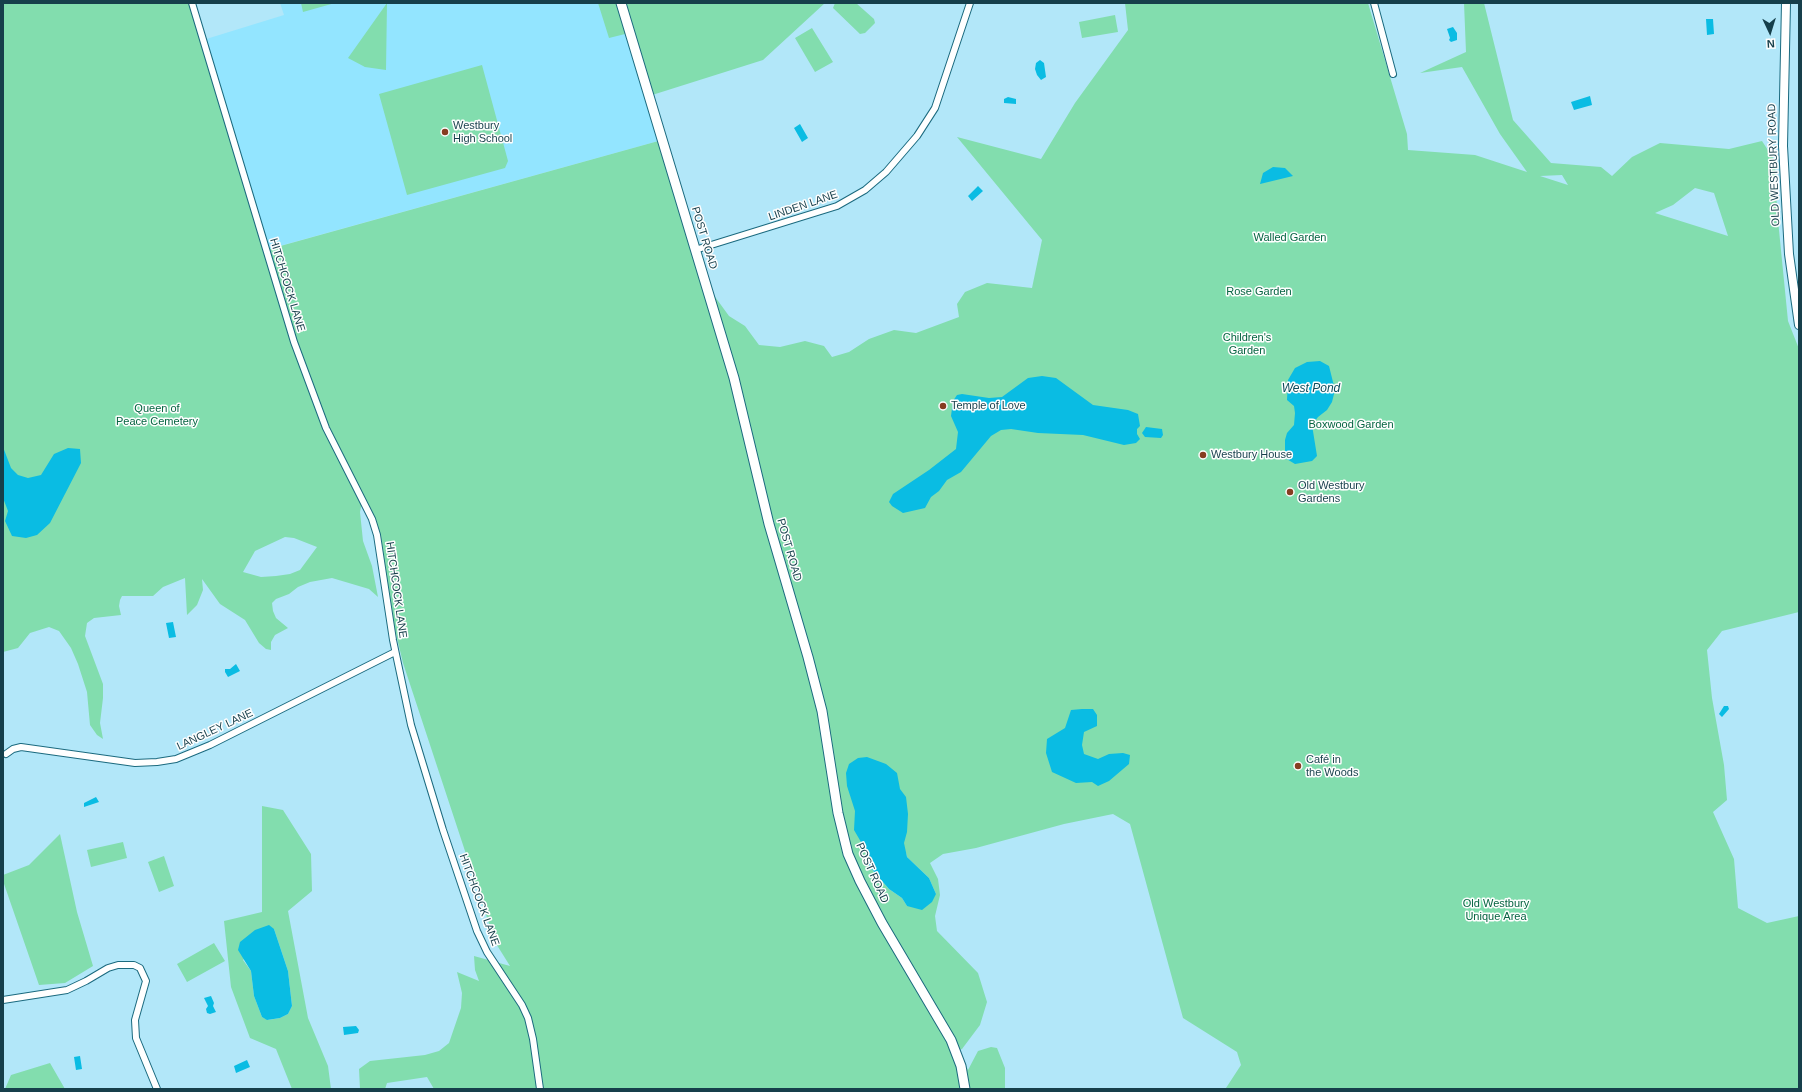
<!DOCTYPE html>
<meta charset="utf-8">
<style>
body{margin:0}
#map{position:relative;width:1802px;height:1092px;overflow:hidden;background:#b2e7f9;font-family:Helvetica,sans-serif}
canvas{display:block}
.frame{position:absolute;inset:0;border:4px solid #163f4b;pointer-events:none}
.north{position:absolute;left:1750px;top:12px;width:40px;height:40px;-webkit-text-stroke:3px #fefefe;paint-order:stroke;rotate:176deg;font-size:11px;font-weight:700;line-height:16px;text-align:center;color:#163f4b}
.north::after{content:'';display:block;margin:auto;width:14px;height:18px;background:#163f4b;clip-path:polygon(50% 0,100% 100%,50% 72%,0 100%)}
</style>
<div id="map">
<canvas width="1802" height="1092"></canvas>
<div class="frame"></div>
<div class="north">N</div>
</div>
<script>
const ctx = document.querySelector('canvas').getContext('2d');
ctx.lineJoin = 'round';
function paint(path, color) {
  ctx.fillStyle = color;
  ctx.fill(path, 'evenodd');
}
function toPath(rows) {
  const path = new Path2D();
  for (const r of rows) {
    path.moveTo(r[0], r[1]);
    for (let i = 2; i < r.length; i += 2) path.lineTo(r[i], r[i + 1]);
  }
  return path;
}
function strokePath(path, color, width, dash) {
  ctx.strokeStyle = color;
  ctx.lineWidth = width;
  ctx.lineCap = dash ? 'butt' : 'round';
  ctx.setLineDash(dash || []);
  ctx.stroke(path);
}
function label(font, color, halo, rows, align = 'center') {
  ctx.font = font + ' Helvetica,sans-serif';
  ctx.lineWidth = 3;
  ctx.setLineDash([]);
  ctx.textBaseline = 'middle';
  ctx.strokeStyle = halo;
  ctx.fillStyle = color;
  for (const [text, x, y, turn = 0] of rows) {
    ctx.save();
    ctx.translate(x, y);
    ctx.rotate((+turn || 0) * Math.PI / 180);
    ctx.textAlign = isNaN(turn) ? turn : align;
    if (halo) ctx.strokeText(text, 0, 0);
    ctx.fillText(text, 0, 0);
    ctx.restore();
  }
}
paint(toPath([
 [280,3,621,3,662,140,265,250,203,40,284,15]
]), '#93e5ff');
paint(toPath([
 [3,3,192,3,266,250,662,140,705,283,729,316,745,326,759,345,780,347,805,341,824,346,832,357,849,352,869,339,894,330,916,333,959,317,957,304,965,292,987,283,1032,288,1042,240,957,137,1041,159,1075,103,1128,30,1125,3,1368,3,1407,134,1408,150,1475,155,1527,172,1500,134,1462,67,1420,73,1466,52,1464,3,1484,3,1513,120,1551,163,1601,167,1612,176,1632,157,1660,143,1729,149,1762,141,1775,161,1777,210,1788,321,1799,349,1799,612,1722,631,1707,650,1712,698,1724,765,1727,800,1713,812,1734,859,1738,908,1767,923,1799,916,1799,1089,1222,1089,1226,1088,1241,1065,1237,1052,1183,1018,1130,824,1113,814,1064,824,976,848,943,854,930,863,938,879,940,895,935,916,937,931,978,973,987,1002,980,1025,962,1049,959,1050,968,1070,978,1051,991,1047,997,1048,1005,1068,1005,1089,434,1089,427,1077,387,1083,385,1089,360,1089,359,1069,370,1061,425,1055,439,1051,449,1043,461,1008,462,993,457,972,479,981,475,970,474,956,510,966,495,942,403,663,391,613,377,535,362,502,360,512,363,541,372,566,378,597,369,589,332,578,310,582,298,587,289,594,276,599,272,603,273,611,276,618,288,628,275,635,271,642,271,650,266,649,259,643,245,620,220,604,202,579,203,590,197,605,187,615,185,578,163,587,153,596,122,596,120,600,119,606,121,615,94,618,87,623,85,636,103,684,103,698,100,723,103,739,97,735,90,725,87,692,78,664,71,648,59,631,49,627,30,633,18,648,3,652],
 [1562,175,1568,185,1540,176],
 [1695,188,1714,193,1728,236,1655,213,1673,205],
 [285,537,294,538,317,547,300,570,290,574,276,576,261,577,243,572,255,551],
 [906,853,907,857,929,878,936,894,907,906,902,898,889,889,869,866],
 [301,3,335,3,303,12],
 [387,3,386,70,365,67,348,58],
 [598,3,825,3,763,60,649,96,629,33,609,38],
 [835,3,856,3,874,19,875,23,865,33,860,34,833,8],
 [1115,15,1118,32,1082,38,1079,22],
 [812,28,833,62,815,72,795,38],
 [482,65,508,161,505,168,407,195,379,94],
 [262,806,283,810,311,854,312,891,288,911,308,1018,328,1066,331,1089,292,1089,276,1049,250,1038,231,987,224,921,262,912],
 [274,929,288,971,292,1006,288,1014,280,1018,268,1020,262,1017,254,996,251,971,243,960],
 [60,834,77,912,93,966,65,983,39,985,3,881,3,875,29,865],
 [123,842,127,858,91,867,87,850],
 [164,856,174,886,159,892,148,862],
 [214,943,225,961,187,982,177,964],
 [50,1063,65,1089,5,1089,11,1075]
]), '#82ddae');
paint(toPath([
 [1706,19,1713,19,1714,34,1707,35],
 [1453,27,1457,33,1457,40,1451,42,1449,40,1450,38,1447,29],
 [1040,60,1044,63,1046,77,1041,80,1037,75,1035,69,1036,63],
 [1590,96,1592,105,1574,110,1571,102],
 [1008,97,1016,99,1016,104,1004,103,1004,99],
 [800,124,808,138,802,142,794,128],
 [1273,167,1285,168,1293,176,1260,184,1263,173],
 [978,186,983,191,972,201,968,196],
 [1320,361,1329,366,1335,390,1332,402,1327,410,1318,417,1312,425,1317,456,1312,461,1295,464,1285,458,1285,440,1287,433,1294,425,1295,413,1294,406,1287,400,1288,380,1295,368,1307,362],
 [1042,376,1056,378,1093,405,1128,410,1138,414,1140,426,1137,429,1137,434,1140,439,1136,443,1124,445,1083,435,1038,433,1011,429,1001,430,991,436,961,472,947,480,939,491,931,497,925,508,903,513,892,506,889,502,893,494,929,470,956,449,958,432,951,416,953,401,957,395,962,394,989,398,1002,397,1028,378],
 [1146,427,1162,429,1163,435,1161,438,1145,437,1142,433],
 [3,447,11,468,18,475,28,478,41,475,54,454,68,448,80,449,81,463,50,523,37,535,26,538,12,536,5,521,8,511,3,498],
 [173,622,176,637,169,638,166,623],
 [236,664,240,671,228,677,225,672,225,669,230,669],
 [1724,706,1728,706,1729,709,1722,717,1719,714],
 [1082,709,1093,709,1097,715,1097,726,1084,732,1082,745,1084,754,1098,759,1109,754,1123,753,1130,755,1129,764,1109,781,1098,786,1092,782,1076,783,1052,772,1046,753,1047,739,1065,728,1071,710],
 [867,757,886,764,897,773,900,789,906,797,908,814,907,832,904,843,907,857,929,878,936,894,932,902,922,910,907,906,902,898,889,889,869,866,868,854,854,830,855,811,847,786,846,773,849,764,858,758],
 [96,797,99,802,84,807,84,803],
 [269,925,274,929,288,971,292,1006,288,1014,280,1018,267,1020,262,1017,254,996,251,971,238,950,240,942,255,930],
 [211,996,214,1003,213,1006,216,1012,210,1014,207,1013,206,1009,208,1006,204,998],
 [356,1026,359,1030,358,1033,344,1035,343,1027],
 [80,1056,82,1069,76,1070,74,1057],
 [247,1060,250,1067,236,1073,234,1066]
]), '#0abce3');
const minor = toPath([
 [192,3,294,342,326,428,372,519,377,535,393,640,411,725,443,830,477,931,487,952,522,1005,528,1018,533,1039,540,1089],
 [1374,3,1393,74],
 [695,250,837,206,865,190,886,172,917,136,935,108,970,3],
 [6,754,13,749,21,747,135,763,157,762,176,759,210,745,395,652],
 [3,1000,67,990,86,981,108,968,118,965,134,965,140,968,146,981,135,1020,136,1038,157,1089]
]);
const tertiary = toPath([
 [1786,3,1783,146,1789,254,1799,325]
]);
const secondary = toPath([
 [621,3,734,378,769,524,808,657,822,711,838,813,848,854,860,881,882,923,951,1040,961,1066,965,1089]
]);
strokePath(minor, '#1b6a7f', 8);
strokePath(tertiary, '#1b6a7f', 10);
strokePath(secondary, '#1b6a7f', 11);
strokePath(minor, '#fff', 6);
strokePath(tertiary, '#fff', 8);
strokePath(secondary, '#fff', 9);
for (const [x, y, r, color] of [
 [445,132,4,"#863d21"],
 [943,406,4,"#863d21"],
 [1203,455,4,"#863d21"],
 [1290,492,4,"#863d21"],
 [1298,766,4,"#863d21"]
]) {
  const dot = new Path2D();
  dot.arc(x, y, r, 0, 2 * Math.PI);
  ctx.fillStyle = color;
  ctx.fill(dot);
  strokePath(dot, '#fefefe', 1.5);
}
label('11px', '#163f4b', '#fefefe', [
 ["Westbury",453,126],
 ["High School",453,139],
 ["Temple of Love",951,406],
 ["Westbury House",1211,455],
 ["Old Westbury",1298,486],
 ["Gardens",1298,499],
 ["Café in",1306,760],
 ["the Woods",1306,773]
], 'left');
label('11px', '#163f4b', '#fefefe', [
 ["OLD WESTBURY ROAD",1774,165,-92],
 ["LINDEN LANE",803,206,-19],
 ["POST ROAD",704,238,73],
 ["HITCHCOCK LANE",287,285,73],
 ["POST ROAD",789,550,74],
 ["HITCHCOCK LANE",396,590,82],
 ["LANGLEY LANE",215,730,-25],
 ["POST ROAD",872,873,66],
 ["HITCHCOCK LANE",479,900,70]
]);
label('11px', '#056441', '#fefefe', [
 ["Walled Garden",1290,238],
 ["Rose Garden",1259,292],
 ["Children's",1247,338],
 ["Garden",1247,351],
 ["Queen of",157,409],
 ["Peace Cemetery",157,422],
 ["Boxwood Garden",1351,425],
 ["Old Westbury",1496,904],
 ["Unique Area",1496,917]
]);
label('italic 12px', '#0d4c5c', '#fefefe', [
 ["West Pond",1311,389]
]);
</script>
